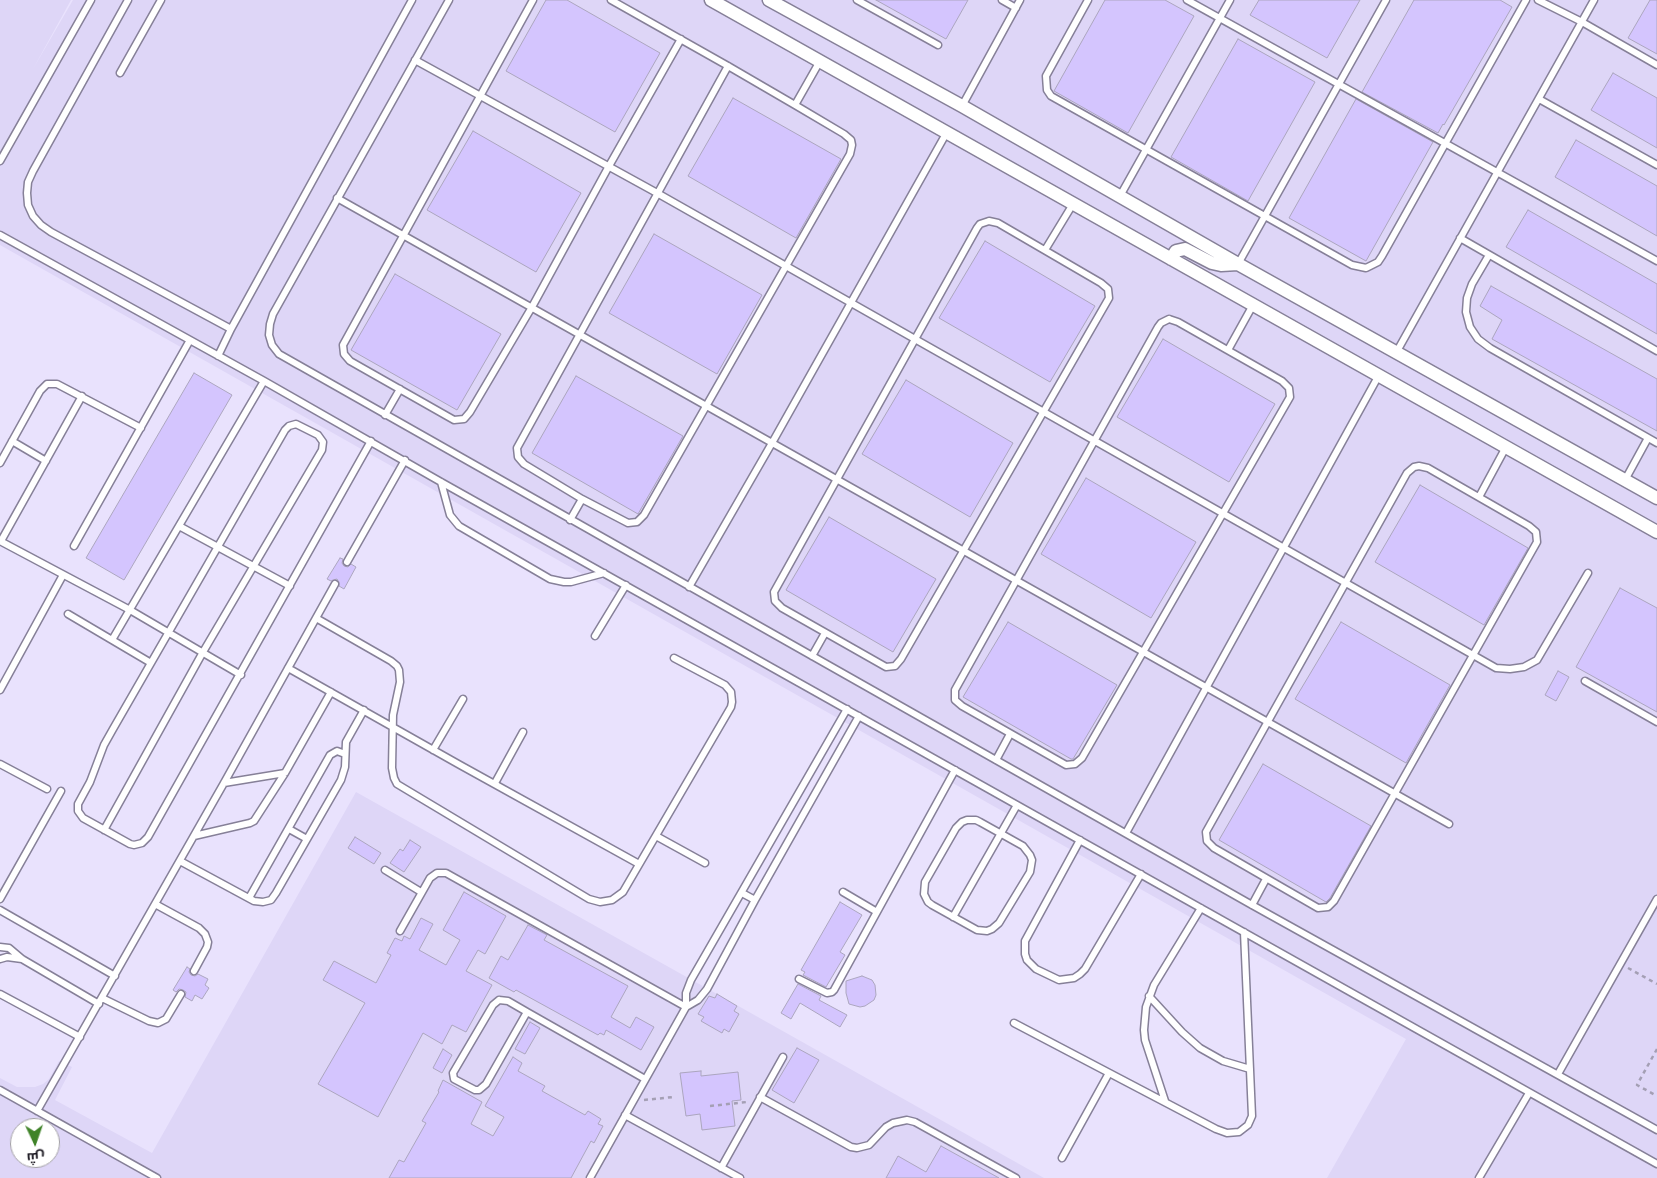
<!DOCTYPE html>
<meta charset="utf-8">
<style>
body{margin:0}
#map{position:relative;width:1657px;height:1178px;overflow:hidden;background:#e9e2fd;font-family:Figtree,Cairo,sans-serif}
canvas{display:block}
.north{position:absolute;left:10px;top:1118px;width:50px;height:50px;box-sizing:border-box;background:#fff;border:1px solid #a3a1a5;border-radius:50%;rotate:177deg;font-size:14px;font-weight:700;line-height:20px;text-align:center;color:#18151e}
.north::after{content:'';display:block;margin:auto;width:18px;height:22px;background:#3f8328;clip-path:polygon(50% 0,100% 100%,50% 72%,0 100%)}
</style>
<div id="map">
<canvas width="1657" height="1178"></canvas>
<div class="north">ش</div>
</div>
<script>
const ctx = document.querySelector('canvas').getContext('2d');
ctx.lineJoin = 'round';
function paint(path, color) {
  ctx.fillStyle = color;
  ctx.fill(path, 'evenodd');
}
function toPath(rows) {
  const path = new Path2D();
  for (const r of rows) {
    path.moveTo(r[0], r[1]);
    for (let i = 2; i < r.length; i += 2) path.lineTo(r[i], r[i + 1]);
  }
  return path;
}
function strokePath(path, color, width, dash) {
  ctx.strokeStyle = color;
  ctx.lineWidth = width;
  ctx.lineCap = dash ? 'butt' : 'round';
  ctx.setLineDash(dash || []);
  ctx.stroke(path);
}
paint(toPath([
 [0,0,71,0,33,69,73,0,1657,0,1657,1178,1327,1178,1406,1039,0,245],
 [356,792,717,994,1044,1178,0,1178,0,1078,17,1087,35,1087,43,1084,49,1079,59,1061,72,1067,55,1100,152,1153],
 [20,1128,50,1128,50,1158,20,1158]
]), '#ded6f7');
const building = toPath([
 [546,0,567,0,660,53,615,132,506,71,546,0],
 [876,0,968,0,946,39,876,0],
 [1105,0,1165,0,1194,16,1128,133,1054,91,1105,0],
 [1259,0,1360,0,1327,58,1250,15,1259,0],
 [1414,0,1500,0,1512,7,1444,125,1443,124,1438,133,1362,92,1414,0],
 [1650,0,1657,0,1657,54,1628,38,1650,0],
 [1238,39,1315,82,1248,201,1171,157,1238,39],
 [1613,73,1657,98,1657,148,1591,110,1613,73],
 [733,98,841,159,796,238,688,176,733,98],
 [1356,99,1433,142,1366,261,1289,218,1356,99],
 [473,131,581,193,536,272,427,210,473,131],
 [1576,140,1657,186,1657,236,1555,177,1576,140],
 [1528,210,1657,284,1657,334,1506,247,1528,210],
 [654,234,762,295,717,374,609,313,654,234],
 [985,241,1095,306,1050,382,939,318,985,241],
 [395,274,501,334,457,410,351,350,395,274],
 [1491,286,1657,379,1657,431,1492,339,1502,320,1480,306,1491,286],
 [1163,339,1275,404,1229,482,1117,417,1163,339],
 [194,373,232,395,124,580,86,558,194,373],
 [576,376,683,436,638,514,532,453,576,376],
 [906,380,1013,443,970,517,862,454,906,380],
 [1086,478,1196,542,1151,618,1041,554,1086,478],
 [1420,485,1528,548,1484,625,1375,562,1420,485],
 [829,517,936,579,893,652,786,590,829,517],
 [340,558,343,559,342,563,344,566,348,567,351,564,356,567,344,589,339,586,339,582,337,579,333,580,331,581,327,579,340,558],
 [1620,588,1657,608,1657,712,1576,667,1620,588],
 [1008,622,1117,685,1073,759,1071,759,963,697,1008,622],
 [1341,622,1450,685,1406,763,1295,699,1341,622],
 [1558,671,1569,677,1556,701,1545,695,1558,671],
 [1263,764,1371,826,1330,898,1326,902,1219,840,1263,764],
 [355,837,381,853,374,864,348,848,355,837],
 [410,840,421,847,404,872,390,863,400,849,403,851,410,840],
 [464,892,506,916,485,954,478,950,466,971,492,985,466,1032,452,1025,442,1044,423,1033,378,1117,318,1084,365,1003,323,980,334,961,376,983,391,955,387,953,395,938,402,941,404,936,410,939,421,918,433,924,419,950,446,965,460,940,443,930,464,892],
 [840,902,862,915,840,952,845,955,826,987,803,975,805,972,801,970,840,902],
 [528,925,547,935,544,940,628,986,611,1017,630,1028,636,1017,654,1027,641,1050,606,1030,604,1035,600,1033,598,1035,516,990,514,992,489,978,501,956,508,960,528,925],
 [187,967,190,969,189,972,191,975,195,976,198,974,208,979,205,985,209,988,202,999,195,995,192,1001,185,997,186,992,183,990,179,989,176,992,173,990,187,967],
 [862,976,872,980,875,985,876,995,874,1000,865,1006,860,1007,849,1004,846,993,846,981,862,976],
 [798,984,821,996,819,1000,847,1015,840,1027,800,1003,791,1019,781,1013,798,984],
 [717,994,737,1006,734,1011,739,1014,729,1032,724,1029,722,1033,701,1021,704,1017,698,1014,709,996,715,998,717,994],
 [530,1022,540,1028,525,1054,515,1049,530,1022],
 [797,1048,819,1060,794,1103,772,1090,797,1048],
 [443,1049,452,1055,442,1073,433,1068,443,1049],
 [513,1057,522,1063,518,1071,545,1086,542,1091,585,1115,588,1111,601,1119,598,1124,603,1126,594,1143,591,1141,571,1178,389,1178,399,1160,404,1162,426,1123,422,1121,439,1092,438,1091,443,1080,482,1102,471,1124,493,1136,504,1117,485,1106,513,1057],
 [701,1071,701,1076,738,1072,741,1100,732,1101,735,1126,702,1130,700,1114,686,1116,680,1073,701,1071],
 [941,1146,999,1178,886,1178,898,1156,926,1172,941,1146]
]);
paint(building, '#d4c5fe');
strokePath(building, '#aca6bf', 1);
const service = toPath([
 [128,0,33,171,28,182,27,193,28,205,33,216,41,225,51,232,231,329],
 [449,0,273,314,270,324,269,335,272,345,279,354,1252,905,1657,1130],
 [533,0,343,345,344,354,350,361,454,420,464,419,470,412,532,307,609,166,681,39],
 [611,0,728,66,795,105,844,134,851,140,852,145,850,154,644,515,637,522,628,523,582,499,524,464,518,457,517,448,728,66],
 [857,0,938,45],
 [1002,0,1016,8],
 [1088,0,1046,76,1047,90,1051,96,1352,265,1366,268,1378,262,1382,256,1526,0],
 [1187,0,1657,261],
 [1538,0,1582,22,1657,65],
 [415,60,657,193,1496,668,1510,669,1524,667,1537,660,1588,573],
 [120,73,161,0],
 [1539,99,1657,165],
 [795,105,820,61],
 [962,106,1020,0],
 [0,161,91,0],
 [1120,196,1230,0],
 [337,198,1449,824],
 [989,221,998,223,1101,283,1108,289,1109,298,901,659,895,666,886,667,782,608,775,601,774,592,977,228,980,224,989,221],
 [0,235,264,381,441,482,1657,1164],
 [1460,238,1657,351],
 [1045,250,1073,204],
 [1489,255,1472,284,1467,298,1466,312,1470,327,1478,339,1490,348,1657,443],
 [1238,264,1386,0],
 [1169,319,1178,322,1282,381,1289,388,1290,397,1082,758,1075,764,1066,765,962,706,955,700,955,690,1158,327,1161,323,1169,319],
 [1228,350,1253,305],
 [1396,353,1594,0],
 [218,356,231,329,412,0],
 [385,415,400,389],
 [12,441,46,461],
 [0,463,40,391,47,384,57,384,141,428],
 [1419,466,1428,468,1529,526,1536,532,1537,542,1334,901,1328,907,1318,908,1214,848,1207,841,1206,832,1407,473,1414,467,1419,466],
 [1625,480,1648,438],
 [441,482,450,515,459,526,550,579,564,582,571,582,604,573],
 [1479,497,1506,447],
 [570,520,582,499],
 [179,526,290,586],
 [0,541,130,610,241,675],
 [1,541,82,396],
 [74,546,190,340],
 [347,562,405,460],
 [689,587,772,443,947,132],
 [68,614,151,663],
 [316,618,391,661,397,666,399,670,400,682,393,715,392,768,394,778,397,784,589,899,600,902,612,900,623,892,731,707,732,702,731,692,725,685,674,658],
 [595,636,626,585],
 [112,640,264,381],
 [812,656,825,633],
 [288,668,460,765,639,864],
 [1585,681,1657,722],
 [0,690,63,575],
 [433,750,463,699],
 [996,760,1010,734],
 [0,764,47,789],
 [224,783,285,773],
 [495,783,523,732],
 [967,820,976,820,980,822,1023,846,1030,855,1032,860,1030,872,999,923,992,929,987,931,977,930,932,905,928,902,924,894,925,882,956,828,962,822,967,820],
 [289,829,307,839],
 [104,830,203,652,322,450,323,442,318,435,296,424,289,426,285,430,113,729,104,745,90,782,78,804,78,811,83,818,130,844,134,845,142,843,148,837,371,441],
 [1126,833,1379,375],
 [194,836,250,823,254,821,285,773,331,692],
 [656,836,705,863],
 [1080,840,1025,941,1025,954,1027,960,1036,969,1059,980,1074,978,1080,974,1085,969,1141,874],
 [180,861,254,901,263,902,271,900,276,893,341,780,345,767,346,742,364,710],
 [385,870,421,892],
 [843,892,877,912],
 [742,893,755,900],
 [249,898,330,755,337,751,345,754],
 [0,899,61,791],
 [155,904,199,928,205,934,208,942,207,947,194,971],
 [1252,905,1266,879],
 [0,910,115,976],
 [953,917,1017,805],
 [400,931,430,878,437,873,446,873,686,1007],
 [0,947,9,948,22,959,99,1004],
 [0,959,7,957,22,959],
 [799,979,827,993,832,992,834,990,955,770],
 [0,994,80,1037],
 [1149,996,1182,1032,1200,1048,1223,1061,1250,1069],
 [102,998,149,1021,158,1023,166,1019,181,994],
 [499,1000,508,1001,527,1012,486,1084,479,1090,475,1090,454,1079,453,1073,493,1005,499,1000],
 [686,1007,686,993,691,980,847,709],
 [527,1012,645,1079],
 [1014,1023,1216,1129,1227,1133,1239,1132,1248,1125,1252,1116,1244,932],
 [1558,1074,1657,899],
 [0,1090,157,1178],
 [760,1097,851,1147,857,1148,869,1145,886,1127,893,1123,907,1120,915,1122,1016,1178],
 [1165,1101,1145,1040,1144,1030,1146,1007,1154,985,1201,908],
 [37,1111,224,783,335,584],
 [625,1115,740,1178],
 [1062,1158,1109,1073],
 [721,1168,783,1057],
 [590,1178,686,1007,698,1000,707,989,755,900,859,716],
 [1479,1178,1529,1093]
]);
const minor = toPath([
 [711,0,1657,532],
 [769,0,962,106,1238,264,1657,498],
 [1171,259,1176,251,1185,249,1212,263,1221,265,1238,264]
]);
strokePath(service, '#868098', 9);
strokePath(minor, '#868098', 15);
strokePath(toPath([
 [1628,968,1657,984],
 [1657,1049,1637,1085,1657,1096],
 [644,1100,674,1097],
 [710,1106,747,1102]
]), '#a49fb4', 2.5, [4, 4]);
strokePath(service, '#fff', 6);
strokePath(minor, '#fff', 12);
</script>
